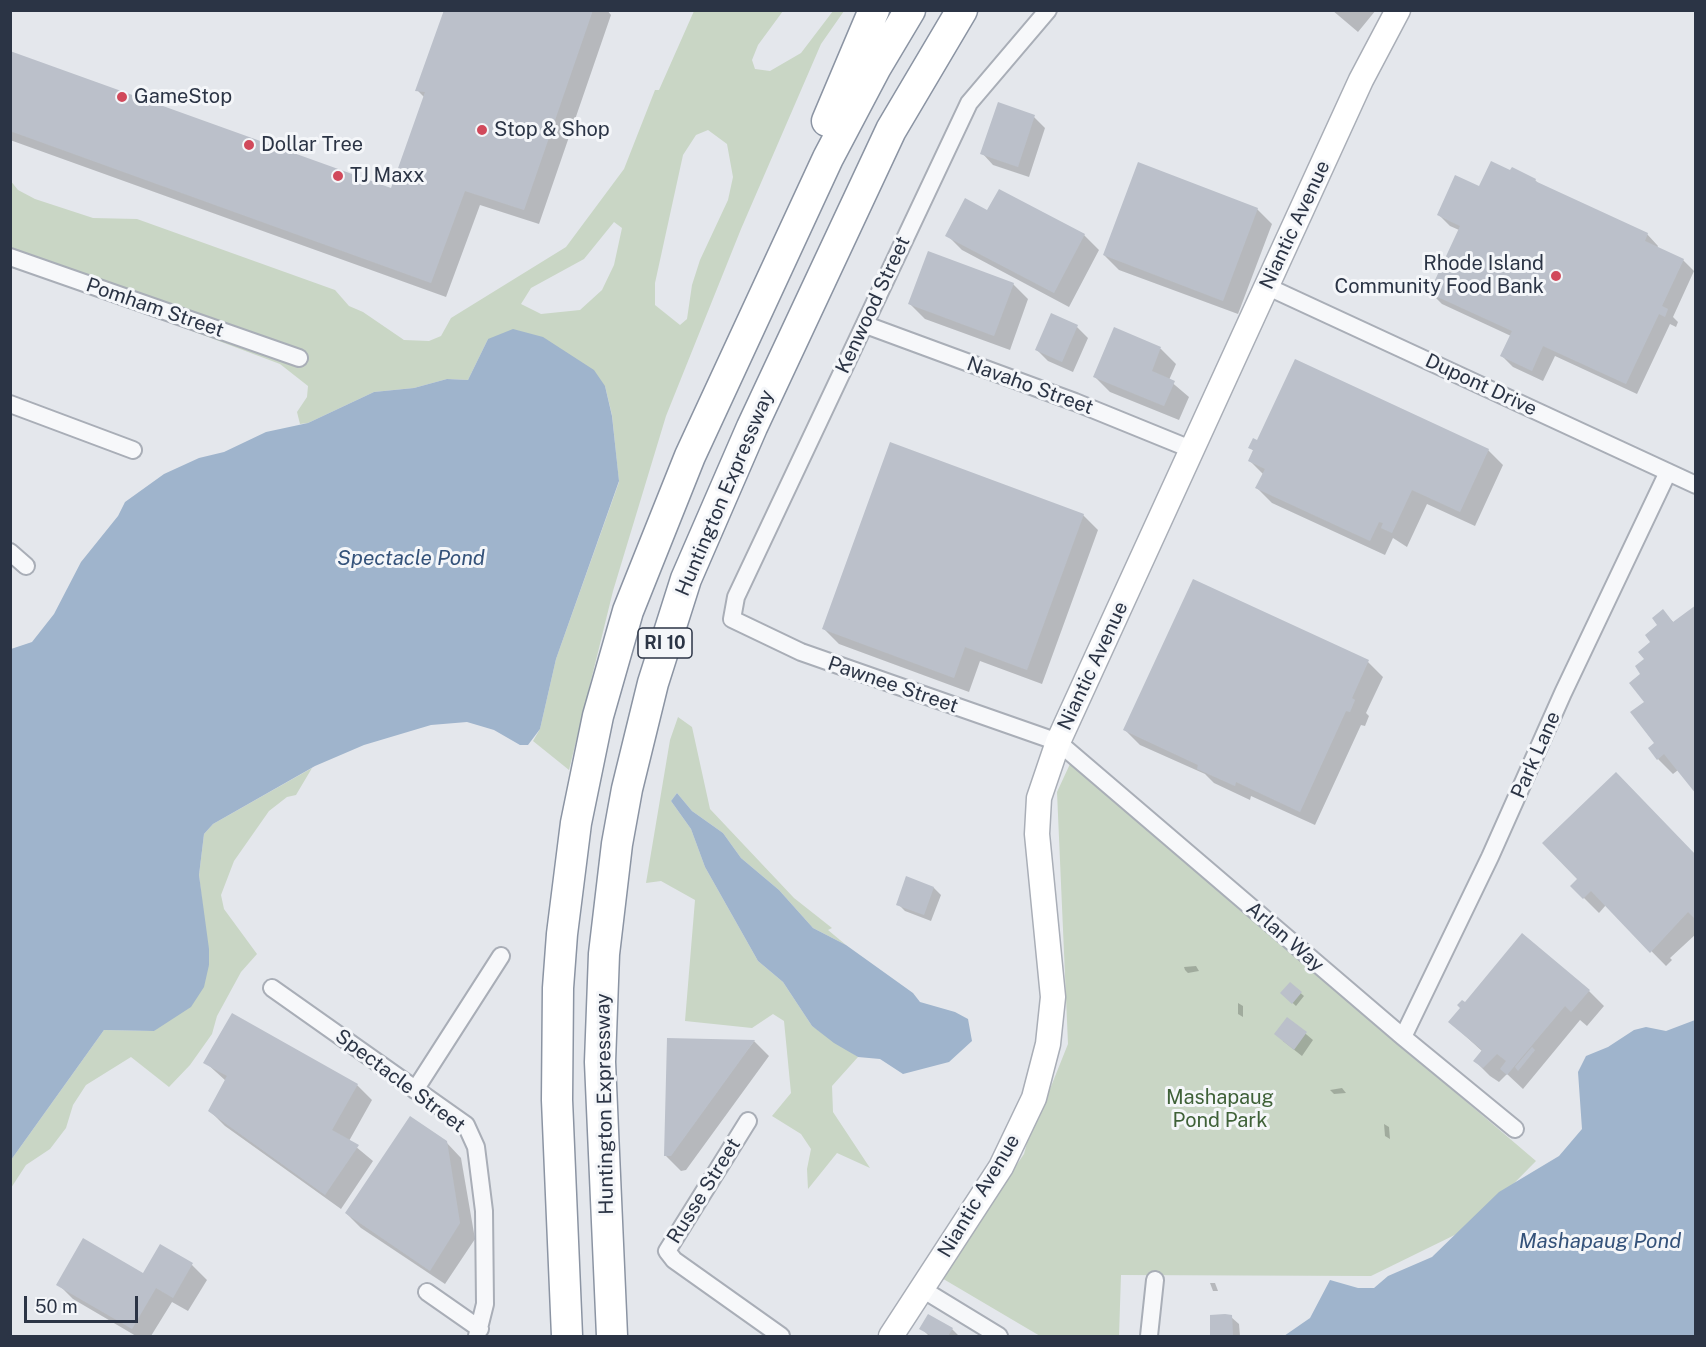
<!DOCTYPE html>
<style>
body{margin:0}
#map{position:relative;width:1706px;height:1347px;overflow:hidden;background:#e4e7ec;font-family:"Public Sans",sans-serif}
canvas{display:block}
.frame{position:absolute;inset:0;border:12px solid #2b3445;pointer-events:none}
.scale{position:absolute;left:24px;top:1296px;width:114px;height:27px;box-sizing:border-box;border:3px solid #2b3445;border-top:0;padding-left:8px;font-size:18px;line-height:21px;white-space:nowrap;color:#2b3445;-webkit-text-stroke:4px #f4f6f9;paint-order:stroke}
</style>
<div id="map">
<canvas width="1706" height="1347"></canvas>
<div class="frame"></div>
<div class="scale">50 m</div>
</div>
<script>
const ctx = document.querySelector('canvas').getContext('2d');
ctx.lineJoin = 'round';
function paint(path, color) {
  ctx.fillStyle = color;
  ctx.fill(path, 'evenodd');
}
function toPath(rows) {
  const path = new Path2D();
  for (const r of rows) {
    path.moveTo(r[0], r[1]);
    for (let i = 2; i < r.length; i += 2) path.lineTo(r[i], r[i + 1]);
  }
  return path;
}
function strokePath(path, color, width, dash) {
  ctx.strokeStyle = color;
  ctx.lineWidth = width;
  ctx.lineCap = dash ? 'butt' : 'round';
  ctx.setLineDash(dash || []);
  ctx.stroke(path);
}
function label(font, color, halo, rows, align = 'center') {
  ctx.font = font + ' "Public Sans",sans-serif';
  ctx.lineWidth = 6;
  ctx.setLineDash([]);
  ctx.textBaseline = 'middle';
  ctx.strokeStyle = halo;
  ctx.fillStyle = color;
  for (const [text, x, y, turn = 0] of rows) {
    ctx.save();
    ctx.translate(x, y);
    ctx.rotate((+turn || 0) * Math.PI / 180);
    ctx.textAlign = isNaN(turn) ? turn : align;
    if (halo) ctx.strokeText(text, 0, 0);
    ctx.fillText(text, 0, 0);
    ctx.restore();
  }
}
paint(toPath([
 [694,11,783,11,758,45,752,60,755,69,770,71,801,53,833,11,844,11,821,44,741,229,666,416,613,591,569,770,533,741,540,729,556,659,619,482,612,415,605,386,488,339,468,380,447,379,414,388,374,392,308,423,300,424,297,412,307,397,308,386,280,364,11,263,10,180,18,190,35,199,93,218,137,219,335,290,349,306,363,312,404,340,429,341,441,336,451,318,566,247,624,169,655,90,659,90],
 [708,130,727,144,733,177,728,200,700,260,692,285,687,319,680,325,655,305,655,283,683,155,696,135],
 [614,222,622,228,614,265,602,290,580,310,541,314,521,304,531,288,584,259],
 [678,717,692,727,710,809,794,898,832,928,828,930,846,945,813,928,779,890,741,858,723,833,692,811,677,793,671,801,691,829,705,867,758,961,783,982,812,1026,858,1057,832,1086,833,1112,870,1168,837,1153,808,1189,807,1169,811,1149,801,1134,772,1116,791,1093,784,1021,773,1014,752,1028,685,1021,695,900,661,881,646,883,670,740],
 [1070,764,1536,1161,1471,1227,1371,1276,1121,1275,1119,1336,1040,1336,940,1277,1024,1154,1036,1108,1050,1089,1068,1044,1057,792],
 [312,768,296,795,287,797,269,811,234,861,221,895,224,909,257,954,241,972,217,1016,212,1034,190,1065,169,1087,131,1057,86,1085,73,1105,66,1128,50,1149,26,1165,11,1188,11,1160,104,1030,154,1031,209,965,199,875,204,834,213,824]
]), '#c9d6c5');
paint(toPath([
 [513,329,543,337,594,370,605,386,612,416,619,481,556,659,540,729,528,745,520,745,494,730,467,722,431,725,364,745,315,766,213,824,204,834,199,875,209,949,209,965,204,987,191,1007,154,1031,104,1030,11,1160,11,649,32,642,54,614,81,562,118,516,125,502,164,474,199,458,224,452,266,432,308,423,374,392,414,388,447,379,468,380,488,339],
 [677,793,692,811,723,833,741,858,779,890,813,928,846,945,913,993,920,1002,955,1012,968,1019,972,1041,949,1062,903,1074,880,1059,858,1057,834,1043,812,1026,783,982,758,961,705,867,691,829,671,801],
 [1695,1020,1695,1336,1284,1336,1310,1318,1330,1280,1358,1288,1374,1288,1388,1276,1432,1257,1499,1192,1559,1156,1582,1129,1578,1072,1586,1056,1608,1047,1634,1030,1646,1027,1666,1031]
]), '#9fb4cc');
paint(toPath([
 [446,10,607,10,611,15,539,224,480,205,446,297,10,140,10,53,392,190,425,98,417,90],
 [1332,10,1376,10,1358,32],
 [1034,117,1045,128,1029,177,993,165,982,153],
 [1511,172,1535,180,1540,185,1647,234,1658,246,1657,248,1683,260,1694,271,1673,317,1678,322,1676,327,1670,324,1637,394,1555,356,1543,381,1513,367,1502,356,1511,336,1442,304,1431,293,1459,230,1450,226,1439,215,1479,187],
 [1257,209,1272,224,1238,314,1119,270,1104,255],
 [988,212,1084,235,1099,250,1069,307,962,250,947,235],
 [1013,284,1028,299,1010,350,925,319,910,304],
 [1052,315,1077,327,1088,338,1073,372,1048,361,1037,350],
 [1115,329,1161,349,1176,364,1169,380,1189,397,1179,420,1110,392,1095,377],
 [1258,442,1488,450,1503,465,1475,526,1427,504,1407,547,1393,538,1385,555,1272,503,1257,488,1263,474,1249,460,1254,451,1250,448],
 [1083,515,1098,530,1042,684,980,661,969,692,839,644,824,629],
 [1194,581,1368,662,1383,677,1366,713,1369,716,1365,726,1361,725,1315,825,1251,796,1250,800,1214,783,1205,774,1140,745,1125,730],
 [1663,611,1674,623,1678,770,1673,774,1658,759,1642,674],
 [1696,856,1696,934,1670,958,1672,960,1666,966,1606,905,1599,913,1572,886],
 [907,878,934,888,941,895,931,921,905,911,898,904],
 [1196,966,1199,971,1188,973,1185,970,1184,967],
 [1290,984,1304,996,1296,1006,1282,993],
 [1589,991,1604,1006,1587,1026,1580,1020,1523,1089,1507,1074,1499,1082,1490,1076,1475,1061,1483,1052,1450,1022,1465,1004],
 [1238,1003,1243,1006,1243,1017,1238,1014],
 [1288,1019,1313,1040,1302,1056,1283,1041],
 [754,1041,769,1056,686,1170,681,1171,666,1156],
 [205,1062,357,1085,372,1100,349,1141,373,1161,341,1209,225,1126,210,1111,226,1081],
 [1342,1088,1346,1093,1334,1094,1330,1090],
 [1384,1124,1389,1127,1390,1139,1385,1136],
 [446,1142,461,1158,475,1239,445,1284,361,1228,346,1213],
 [160,1246,192,1265,207,1280,188,1311,172,1302,151,1336,136,1336,73,1299,58,1284,143,1275],
 [1210,1283,1215,1283,1218,1291,1213,1291],
 [1211,1317,1231,1317,1239,1324,1240,1336,1212,1336],
 [921,1328,952,1329,959,1336,929,1336]
]), '#0003');
paint(toPath([
 [444,10,593,10,524,210,465,191,431,283,10,131,10,51,391,188,425,92,415,91],
 [998,102,1035,115,1018,167,980,154],
 [1491,161,1510,170,1512,167,1536,179,1535,181,1648,233,1645,241,1684,259,1662,306,1668,309,1665,317,1659,314,1626,384,1543,346,1532,371,1500,356,1512,331,1429,293,1460,226,1437,215,1455,175,1479,186],
 [1138,162,1258,208,1223,301,1103,255],
 [999,189,1085,234,1054,293,945,236,965,198,987,210],
 [928,251,1014,283,994,336,908,304],
 [1051,313,1078,325,1062,362,1035,350],
 [1114,327,1161,347,1152,371,1175,381,1164,406,1093,377],
 [1295,359,1489,449,1460,512,1412,490,1392,533,1381,528,1383,523,1379,522,1370,541,1255,488,1265,469,1248,461,1253,450,1248,448,1253,438,1257,440],
 [890,442,1084,514,1027,670,965,647,954,678,822,629],
 [1193,579,1369,660,1352,698,1355,700,1350,712,1346,711,1300,812,1236,782,1235,786,1197,769,1198,765,1123,730],
 [1696,605,1696,794,1664,754,1657,760,1648,748,1654,743,1630,712,1644,702,1629,683,1640,674,1635,666,1644,659,1638,652,1650,642,1645,635,1657,625,1652,618,1663,609,1673,622],
 [1616,772,1696,855,1696,920,1688,912,1650,953,1591,891,1583,899,1570,886,1577,879,1542,843],
 [906,876,934,887,924,915,896,905],
 [1522,933,1590,990,1571,1012,1565,1006,1507,1075,1500,1069,1506,1061,1497,1054,1483,1068,1473,1061,1482,1050,1448,1022,1460,1008,1457,1005,1462,1000,1465,1002],
 [1290,982,1302,992,1292,1004,1280,993],
 [232,1013,358,1084,332,1130,359,1145,325,1195,208,1111,227,1076,203,1063],
 [1287,1017,1307,1032,1294,1050,1274,1034],
 [667,1038,755,1040,671,1156,664,1156],
 [1532,1047,1535,1050,1518,1071,1515,1067],
 [410,1116,447,1141,460,1223,430,1271,345,1213],
 [83,1238,143,1273,160,1244,193,1263,173,1298,156,1288,132,1329,56,1285],
 [928,1314,953,1328,948,1336,932,1336,919,1329],
 [1225,1314,1232,1315,1233,1336,1210,1336,1210,1315]
]), '#bbc0ca');
const street = toPath([
 [1048,10,969,103,736,597,732,619,801,652,1058,742,1403,1037,1515,1129],
 [10,257,299,358],
 [1266,286,1696,485],
 [866,325,1075,402,1193,450],
 [10,404,133,450],
 [10,552,26,566],
 [272,988,466,1125,476,1147,484,1211,485,1304,477,1336],
 [1403,1037,1490,857,1563,693,1668,472],
 [415,1090,501,956],
 [748,1121,667,1251,674,1260,781,1336],
 [922,1289,999,1336],
 [427,1292,480,1329],
 [1149,1336,1155,1280]
]);
const secondary = toPath([
 [891,1336,1001,1167,1034,1098,1048,1044,1053,997,1037,834,1039,798,1058,742,1361,80,1398,10]
]);
const highway = toPath([
 [827,121,874,10],
 [567,1336,557,1100,558,988,562,934,576,823,598,716,628,611,690,456,828,158,876,67,910,10],
 [612,1336,600,1062,604,954,617,844,627,789,653,683,686,579,752,427,891,130,962,10]
]);
strokePath(street, '#a9aeb7', 20);
strokePath(secondary, '#a9aeb7', 27);
strokePath(highway, '#8b94a3', 33);
strokePath(street, '#f7f8fa', 16);
strokePath(secondary, '#fff', 24);
strokePath(highway, '#fff', 30);
for (const [x, y, r, color] of [
 [122,97,6,"#d1495b"],
 [482,130,6,"#d1495b"],
 [249,145,6,"#d1495b"],
 [338,176,6,"#d1495b"],
 [1556,276,6,"#d1495b"]
]) {
  const dot = new Path2D();
  dot.arc(x, y, r, 0, 2 * Math.PI);
  ctx.fillStyle = color;
  ctx.fill(dot);
  strokePath(dot, '#f4f6f9', 2);
}
for (const [x, y, w] of [
 [665,643,54]
]) {
  const box = new Path2D();
  box.roundRect(x - w / 2, y - 15, w, 30, 4.5);
  ctx.fillStyle = '#f4f6f9';
  ctx.fill(box);
  strokePath(box, '#2b3445', 1.5);
}
label('bold 18px', '#2b3445', null, [
 ["RI 10",665,643]
]);
label('20px', '#2b3445', '#f4f6f9', [
 ["GameStop",134,97],
 ["Stop & Shop",494,130],
 ["Dollar Tree",261,145],
 ["TJ Maxx",350,176],
 ["Rhode Island",1544,264,"right"],
 ["Community Food Bank",1544,287,"right"]
], 'left');
label('20px', '#2b3445', '#f4f6f9', [
 ["Niantic Avenue",1295,225,-65],
 ["Kenwood Street",873,305,-65],
 ["Pomham Street",155,308,19],
 ["Dupont Drive",1481,385,25],
 ["Navaho Street",1030,386,20],
 ["Huntington Expressway",725,493,-67],
 ["Niantic Avenue",1093,666,-65],
 ["Pawnee Street",893,685,19],
 ["Park Lane",1536,755,-66],
 ["Arlan Way",1285,937,41],
 ["Spectacle Street",400,1081,37],
 ["Huntington Expressway",605,1104,-91],
 ["Russe Street",704,1191,-58],
 ["Niantic Avenue",979,1196,-59]
]);
label('20px', '#3f6138', '#f4f6f9', [
 ["Mashapaug",1220,1098],
 ["Pond Park",1220,1121]
]);
label('italic 21px', '#34527a', '#f4f6f9', [
 ["Spectacle Pond",411,559],
 ["Mashapaug Pond",1600,1242]
]);
</script>
